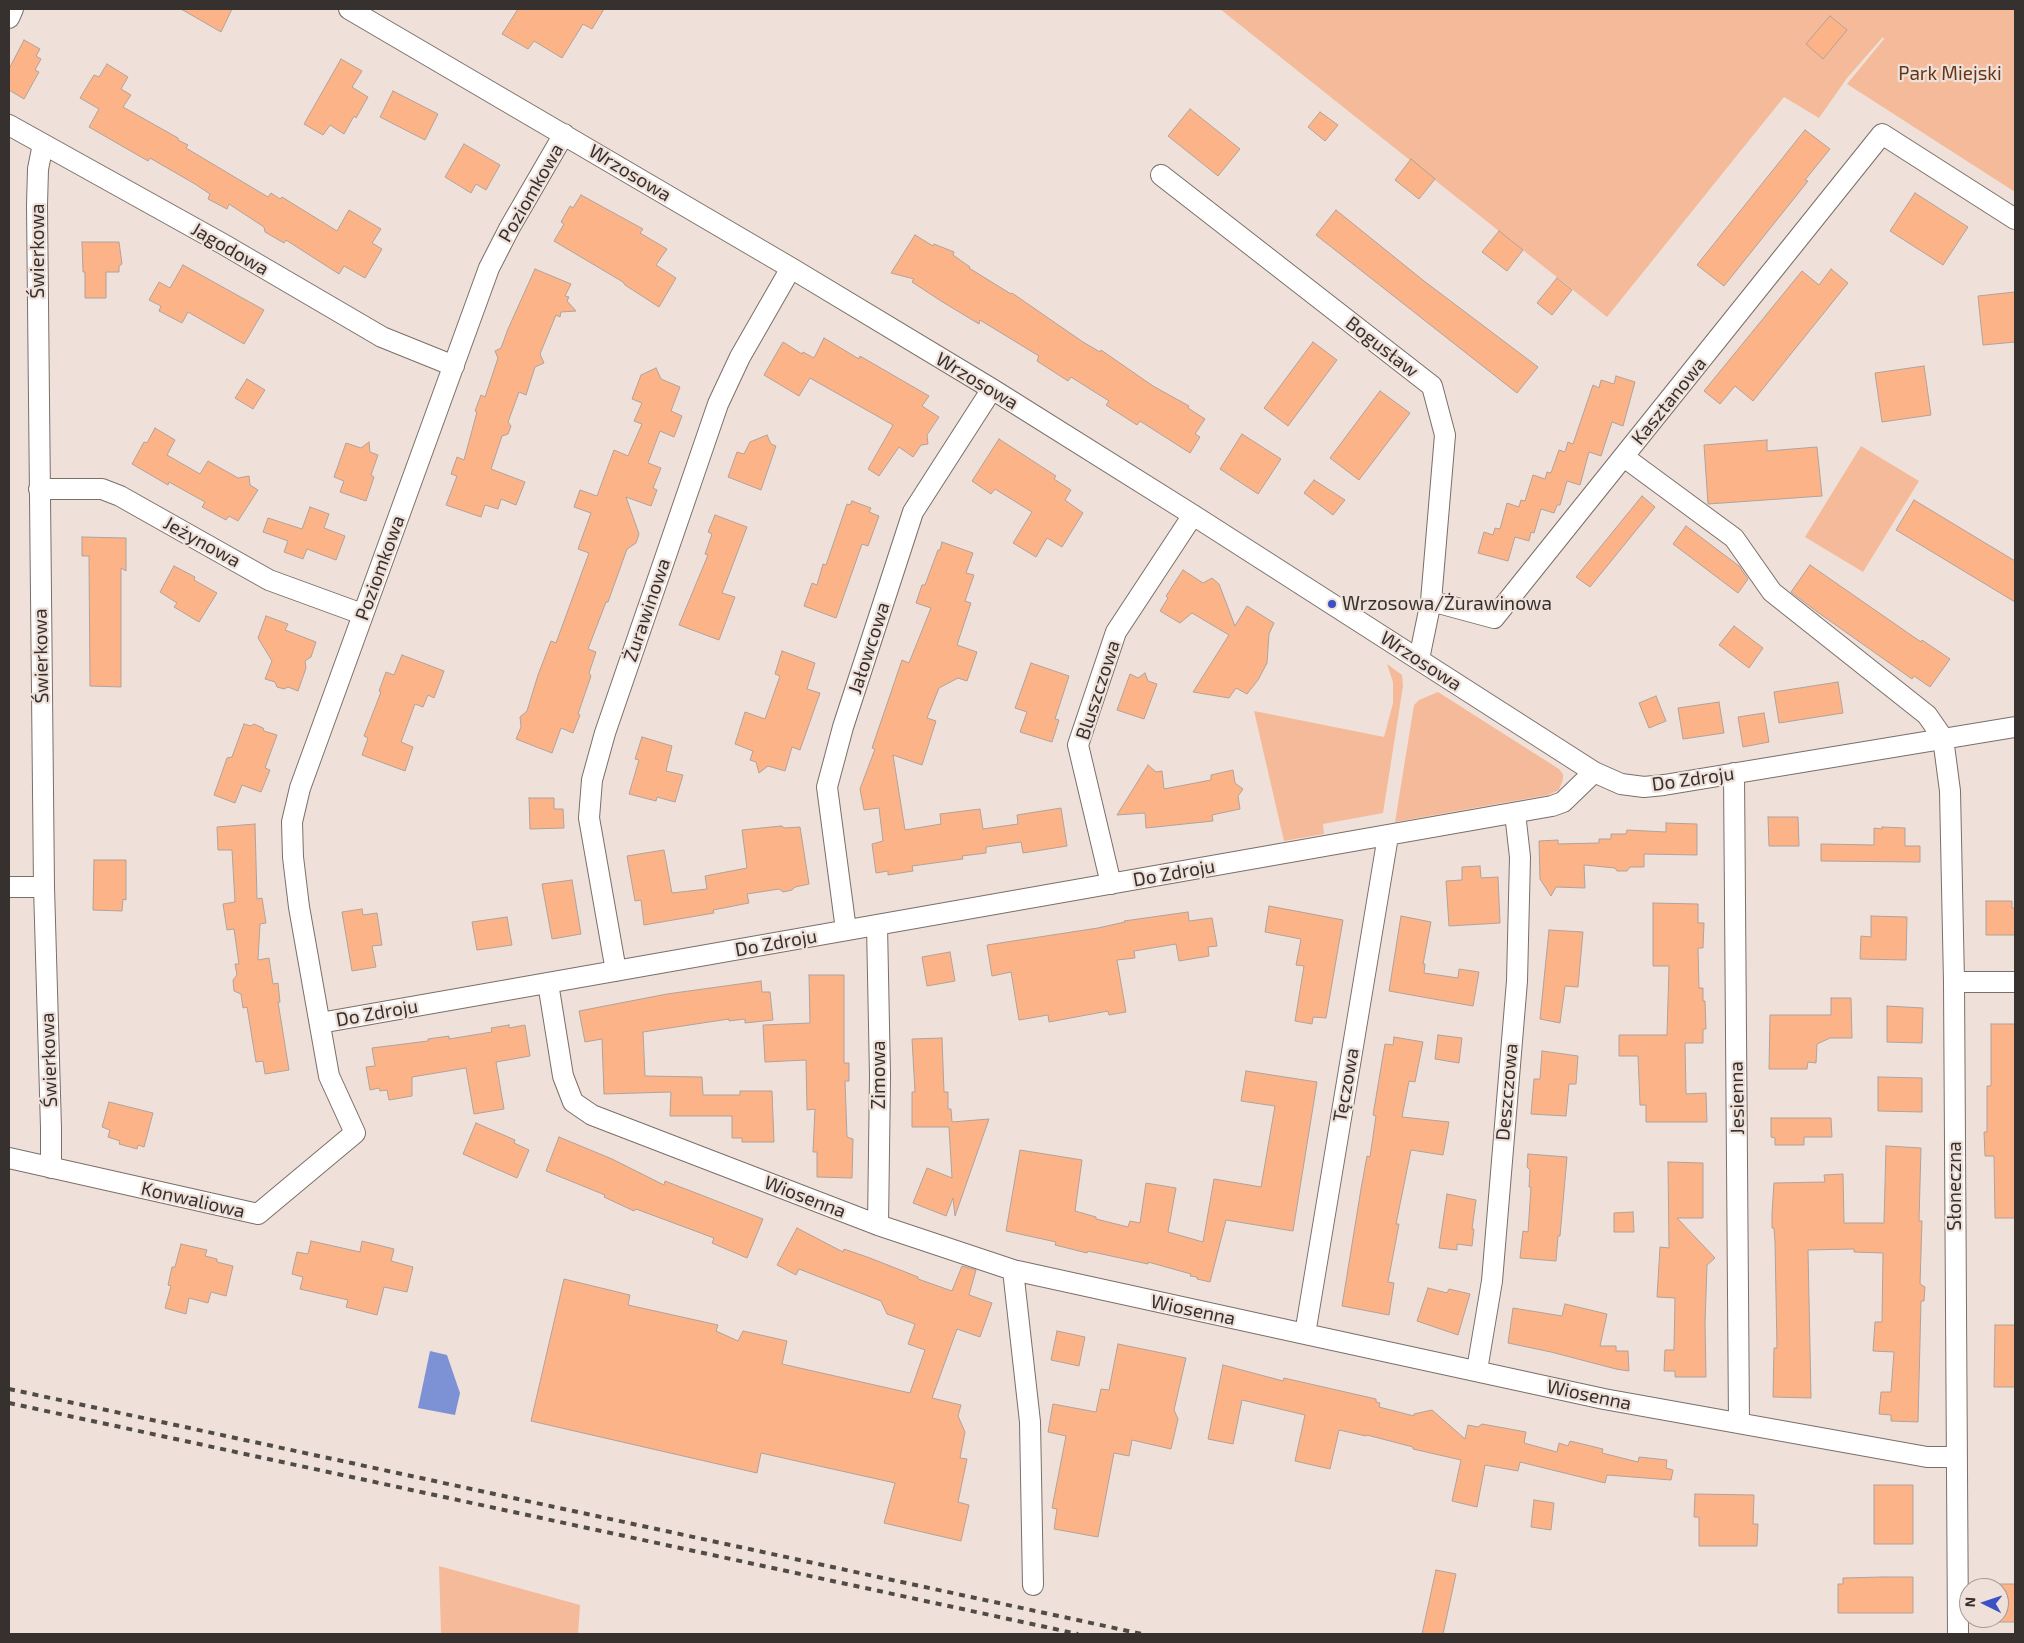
<!DOCTYPE html>
<meta charset="utf-8">
<style>
body{margin:0}
#map{position:relative;width:2024px;height:1643px;overflow:hidden;background:#efe1d9;font-family:"Exo 2",sans-serif}
canvas{display:block}
.frame{position:absolute;inset:0;border:10px solid #36312e;pointer-events:none}
.north{position:absolute;left:1959px;top:1578px;width:50px;height:50px;box-sizing:border-box;background:#efe1d9;border:1px solid #a59b95;border-radius:50%;rotate:274deg;font-size:14px;font-weight:700;line-height:20px;text-align:center;color:#36312e}
.north::after{content:'';display:block;margin:auto;width:18px;height:22px;background:#3c52c4;clip-path:polygon(50% 0,100% 100%,50% 72%,0 100%)}
</style>
<div id="map">
<canvas width="2024" height="1643"></canvas>
<div class="frame"></div>
<div class="north">N</div>
</div>
<script>
const ctx = document.querySelector('canvas').getContext('2d');
ctx.lineJoin = 'round';
function paint(path, color) {
  ctx.fillStyle = color;
  ctx.fill(path, 'evenodd');
}
function toPath(rows) {
  const path = new Path2D();
  for (const r of rows) {
    path.moveTo(r[0], r[1]);
    for (let i = 2; i < r.length; i += 2) path.lineTo(r[i], r[i + 1]);
  }
  return path;
}
function strokePath(path, color, width, dash) {
  ctx.strokeStyle = color;
  ctx.lineWidth = width;
  ctx.lineCap = dash ? 'butt' : 'round';
  ctx.setLineDash(dash || []);
  ctx.stroke(path);
}
function label(font, color, halo, rows, align = 'center') {
  ctx.font = font + ' "Exo 2",sans-serif';
  ctx.lineWidth = 4.5;
  ctx.setLineDash([]);
  ctx.textBaseline = 'middle';
  ctx.strokeStyle = halo;
  ctx.fillStyle = color;
  for (const [text, x, y, turn = 0] of rows) {
    ctx.save();
    ctx.translate(x, y);
    ctx.rotate((+turn || 0) * Math.PI / 180);
    ctx.textAlign = isNaN(turn) ? turn : align;
    if (halo) ctx.strokeText(text, 0, 0);
    ctx.fillText(text, 0, 0);
    ctx.restore();
  }
}
paint(toPath([
 [1220,9,2015,9,2015,192,1847,84,1884,39,1883,37,1847,78,1819,118,1784,97,1607,317],
 [1861,446,1919,481,1863,572,1805,537],
 [1387,664,1402,675,1403,686,1383,813,1323,824,1324,834,1284,841,1254,711,1384,737,1393,703,1393,682],
 [1438,692,1559,769,1563,774,1563,779,1559,790,1548,795,1395,822,1414,705,1419,700],
 [439,1566,580,1605,578,1634,441,1634]
]), '#f4ba9a');
paint(toPath([
 [430,1351,447,1355,460,1393,455,1415,418,1408]
]), '#7c92d5');
const building = toPath([
 [181,9,232,9,221,32,181,9],
 [518,9,604,9,592,29,583,24,562,58,534,41,528,49,502,34,518,9],
 [1830,16,1847,30,1823,59,1806,44,1830,16],
 [24,40,40,49,36,56,41,59,35,70,39,72,24,99,9,90,9,69,24,40],
 [341,59,362,71,352,87,368,97,356,118,354,116,344,134,330,125,323,135,304,124,341,59],
 [107,64,128,77,121,89,131,95,123,107,178,138,178,140,188,145,186,148,268,197,271,193,280,199,282,197,337,231,349,210,381,229,372,243,382,249,365,278,344,266,339,274,286,240,284,243,265,232,264,227,229,204,227,209,208,199,210,194,195,184,150,158,148,161,89,127,99,109,80,98,94,75,99,77,107,64],
 [393,91,438,114,425,140,380,117,393,91],
 [1190,109,1240,149,1218,176,1168,136,1190,109],
 [1320,112,1338,125,1325,141,1308,127,1320,112],
 [1805,130,1830,149,1805,180,1808,181,1724,286,1697,265,1805,130],
 [464,144,500,165,486,190,476,184,471,193,445,177,464,144],
 [1411,159,1435,179,1419,199,1395,180,1411,159],
 [1915,193,1968,227,1943,265,1890,231,1915,193],
 [581,195,643,229,640,233,667,249,656,265,676,278,659,307,625,285,623,282,554,241,564,224,561,222,570,206,573,208,581,195],
 [1336,210,1424,281,1538,367,1517,393,1316,235,1336,210],
 [1499,231,1523,250,1507,271,1482,252,1499,231],
 [915,235,933,246,934,244,954,252,953,255,970,267,969,268,1011,294,1012,293,1083,342,1100,352,1101,350,1153,386,1189,406,1188,408,1205,419,1195,434,1200,437,1190,453,1140,421,1137,425,1106,405,1109,401,1071,377,1068,381,1037,361,1039,356,980,320,979,324,941,301,912,282,914,279,891,273,915,235],
 [82,242,119,242,122,264,119,266,119,272,106,272,106,298,85,298,85,272,83,272,82,242],
 [183,265,264,310,244,344,188,312,182,323,159,311,161,306,149,300,159,282,170,288,183,265],
 [535,269,571,284,565,296,569,297,567,301,576,311,561,312,560,317,556,315,540,354,544,363,535,367,526,395,519,392,508,422,511,426,508,434,502,436,491,469,525,482,516,505,501,499,498,509,485,505,481,517,446,505,457,476,451,474,457,457,464,460,477,412,475,411,481,395,485,397,498,358,495,351,501,348,508,329,535,269],
 [1831,269,1848,283,1753,401,1735,386,1720,404,1704,391,1802,271,1819,285,1831,269],
 [1557,278,1572,290,1552,315,1537,303,1557,278],
 [2015,292,2015,342,1983,345,1978,296,2015,292],
 [824,338,859,359,860,356,929,396,922,406,939,417,927,435,928,444,921,445,913,457,899,447,879,476,868,469,893,425,810,378,799,396,764,375,783,342,802,354,803,352,814,358,824,338],
 [1313,342,1337,360,1288,426,1264,408,1313,342],
 [1924,366,1931,415,1882,422,1875,373,1924,366],
 [656,368,661,379,680,387,671,411,682,416,674,437,660,431,648,463,661,468,653,488,657,490,651,506,626,497,639,534,636,543,627,549,608,602,606,602,588,649,596,652,589,673,591,676,578,714,580,715,573,733,561,728,552,753,516,739,521,727,520,717,527,711,538,675,551,641,556,643,589,553,578,549,591,513,574,507,580,490,597,496,614,450,628,456,642,424,634,421,642,403,632,399,641,375,656,368],
 [1616,376,1635,382,1623,426,1612,422,1601,456,1589,452,1580,485,1567,481,1560,505,1557,505,1554,513,1541,509,1534,533,1531,532,1529,541,1515,537,1508,561,1478,553,1484,532,1493,535,1495,528,1500,529,1507,503,1519,507,1521,500,1525,501,1533,475,1545,479,1547,472,1551,473,1559,450,1565,452,1568,442,1573,444,1593,385,1599,388,1601,380,1614,384,1616,376],
 [247,379,265,390,253,409,235,398,247,379],
 [1380,391,1410,413,1359,480,1330,458,1380,391],
 [155,428,175,440,167,455,200,474,208,461,238,478,249,476,250,485,258,490,238,521,229,516,226,520,202,507,205,502,169,482,168,485,132,464,144,442,147,443,155,428],
 [1242,434,1281,459,1258,494,1220,469,1242,434],
 [767,435,771,444,776,446,761,490,728,477,737,452,744,454,750,442,767,435],
 [999,439,1056,476,1054,479,1071,490,1065,500,1083,513,1062,547,1047,538,1036,557,1013,543,1032,512,995,489,991,494,972,481,999,439],
 [1767,440,1767,451,1817,447,1822,496,1708,504,1704,445,1767,440],
 [369,442,370,452,378,455,371,475,374,477,366,501,340,492,344,481,334,477,346,443,361,448,369,442],
 [1314,480,1345,500,1333,515,1304,493,1314,480],
 [1642,496,1655,507,1590,587,1576,577,1642,496],
 [1914,500,2015,561,2015,602,1896,530,1914,500],
 [852,501,871,508,869,512,879,516,868,546,862,544,836,618,804,606,812,583,817,585,823,564,826,565,847,504,850,505,852,501],
 [310,507,329,514,324,528,345,536,336,560,307,549,303,559,284,552,288,541,263,532,268,518,302,529,310,507],
 [715,515,747,527,722,593,735,597,719,640,679,625,708,555,705,554,712,534,708,532,715,515],
 [1686,526,1739,566,1748,579,1738,593,1673,544,1686,526],
 [82,537,126,538,126,571,121,568,121,687,90,686,89,556,82,556,82,537],
 [942,542,973,553,966,573,974,575,965,601,971,603,957,645,977,652,967,681,958,678,939,688,927,718,936,721,922,765,893,755,905,830,941,824,940,814,980,809,983,829,1018,824,1017,815,1061,808,1067,846,1023,853,1021,842,986,847,986,853,962,856,963,859,912,866,913,871,888,875,888,871,876,873,872,844,883,841,879,808,864,810,860,789,875,749,872,748,902,660,909,663,931,608,916,603,922,585,925,585,938,550,940,550,942,542],
 [1810,565,1921,642,1922,640,1950,659,1930,687,1914,676,1912,679,1816,611,1791,592,1810,565],
 [174,566,195,577,194,580,217,593,199,622,174,607,177,603,160,592,174,566],
 [1183,570,1203,583,1212,578,1219,584,1235,626,1247,606,1274,623,1269,634,1267,663,1258,680,1247,694,1236,688,1229,698,1193,692,1229,635,1192,613,1180,623,1160,611,1168,598,1166,596,1183,570],
 [266,616,288,624,285,630,316,642,311,657,305,661,306,668,298,691,288,687,284,689,277,687,275,682,265,679,272,661,258,638,266,616],
 [1734,626,1763,648,1749,668,1719,645,1734,626],
 [782,651,815,663,807,689,820,693,800,750,792,747,785,771,768,766,759,773,756,762,750,760,753,751,735,744,745,712,765,719,780,676,775,674,782,651],
 [402,655,444,671,434,698,428,695,423,707,415,704,401,742,413,747,405,771,362,755,368,738,364,736,381,692,379,691,386,672,394,675,402,655],
 [1031,663,1069,676,1055,719,1059,720,1052,742,1020,732,1027,712,1015,708,1031,663],
 [1145,673,1148,681,1157,684,1144,719,1117,710,1130,674,1138,678,1145,673],
 [1838,682,1843,713,1779,723,1774,692,1838,682],
 [1656,696,1666,721,1649,728,1639,703,1656,696],
 [1719,702,1724,733,1683,739,1678,708,1719,702],
 [1764,713,1769,742,1743,747,1738,717,1764,713],
 [244,724,251,726,254,724,263,728,264,731,277,735,265,768,270,770,261,792,242,785,235,803,214,795,227,758,232,757,244,724],
 [642,737,672,746,666,771,683,775,675,802,657,797,656,801,629,794,639,760,635,759,642,737],
 [1148,765,1156,772,1162,771,1164,789,1211,780,1211,775,1233,770,1235,783,1243,789,1238,796,1240,809,1212,815,1213,821,1146,828,1145,813,1117,815,1148,765],
 [529,798,554,798,554,809,563,809,564,828,530,829,529,798],
 [1768,817,1798,817,1799,846,1769,846,1768,817],
 [1666,823,1697,824,1697,855,1644,854,1644,867,1630,867,1627,871,1617,871,1615,868,1584,865,1585,888,1556,887,1551,896,1540,879,1539,841,1558,840,1558,844,1599,843,1599,839,1611,839,1611,834,1626,834,1627,830,1666,832,1666,823],
 [255,824,257,899,262,898,266,923,260,924,258,960,269,958,273,984,278,983,280,1002,278,1002,289,1070,265,1074,263,1061,256,1062,247,1007,243,1008,241,994,234,991,233,980,237,975,235,964,239,964,234,929,227,930,223,904,235,902,232,850,218,850,217,827,255,824],
 [781,826,785,828,800,827,809,884,795,887,792,890,783,892,779,889,747,894,749,903,713,910,714,913,644,925,641,900,635,901,627,856,664,850,672,893,707,889,705,876,747,868,742,830,781,826],
 [1882,827,1905,828,1905,846,1920,846,1920,862,1821,861,1821,844,1874,845,1874,828,1882,829,1882,827],
 [94,860,126,860,126,900,123,899,122,911,93,910,94,860],
 [1480,866,1481,878,1498,877,1500,923,1449,926,1446,881,1462,880,1462,867,1480,866],
 [572,880,581,934,552,939,542,884,572,880],
 [1986,901,2012,901,2012,908,2015,908,2015,935,1986,935,1986,901],
 [1653,903,1698,904,1698,923,1704,923,1703,948,1698,948,1699,988,1703,988,1703,1001,1705,1001,1706,1029,1703,1029,1703,1043,1685,1043,1686,1094,1706,1093,1707,1122,1646,1122,1646,1105,1640,1105,1638,1056,1619,1056,1619,1035,1667,1035,1669,966,1653,966,1653,903],
 [1269,906,1343,920,1326,1018,1313,1017,1312,1024,1295,1021,1304,966,1296,965,1301,939,1265,932,1269,906],
 [362,909,363,915,377,913,382,945,372,946,376,967,352,971,342,912,362,909],
 [1188,912,1189,921,1212,918,1217,946,1208,947,1209,956,1179,961,1176,944,1134,951,1135,958,1117,960,1126,1012,1109,1015,1108,1011,1049,1022,1048,1015,1019,1020,1011,972,992,976,987,945,1098,928,1125,922,1124,921,1188,912],
 [1401,916,1431,922,1423,964,1425,964,1424,973,1458,978,1459,969,1479,972,1473,1006,1389,991,1401,916],
 [1871,916,1907,917,1906,960,1860,959,1861,936,1871,937,1871,916],
 [507,917,512,945,477,950,472,922,507,917],
 [1549,930,1583,932,1578,987,1565,986,1560,1023,1540,1019,1549,930],
 [950,952,955,981,927,986,922,957,950,952],
 [809,975,844,975,844,1063,849,1063,849,1081,845,1081,847,1137,853,1139,852,1178,817,1177,817,1152,813,1152,815,1109,807,1110,806,1060,765,1062,763,1025,810,1023,809,975],
 [761,981,762,992,770,992,773,1020,745,1023,745,1019,729,1021,729,1019,643,1032,645,1076,702,1077,703,1095,740,1095,740,1091,772,1091,774,1142,742,1142,742,1138,732,1138,732,1116,670,1116,671,1092,604,1094,602,1039,585,1042,579,1011,667,994,761,981],
 [1831,998,1851,998,1852,1038,1830,1038,1817,1044,1816,1063,1808,1062,1807,1069,1769,1069,1770,1015,1831,1015,1831,998],
 [1887,1006,1923,1008,1922,1043,1887,1042,1887,1006],
 [1991,1024,2015,1024,2015,1218,1995,1218,1994,1156,1985,1156,1984,1132,1987,1132,1987,1086,1991,1086,1991,1024],
 [509,1025,509,1028,525,1025,530,1056,496,1062,504,1109,474,1114,466,1068,412,1077,412,1096,389,1100,387,1090,380,1091,379,1088,370,1090,366,1067,375,1066,372,1048,428,1041,428,1039,449,1036,449,1039,492,1032,491,1028,509,1025],
 [1438,1035,1462,1038,1459,1063,1435,1059,1438,1035],
 [1394,1037,1423,1042,1415,1082,1409,1081,1402,1117,1449,1122,1443,1155,1411,1150,1396,1224,1399,1224,1388,1282,1394,1283,1389,1315,1342,1306,1361,1189,1367,1156,1370,1157,1376,1116,1373,1115,1385,1044,1393,1045,1394,1037],
 [942,1038,944,1092,948,1092,948,1109,951,1109,952,1122,989,1119,955,1216,953,1198,946,1216,913,1203,927,1168,952,1178,949,1127,912,1127,912,1092,915,1092,912,1039,942,1038],
 [1542,1051,1578,1056,1576,1084,1569,1084,1566,1116,1531,1114,1534,1079,1540,1079,1542,1051],
 [1246,1071,1317,1082,1293,1231,1226,1220,1210,1282,1197,1279,1197,1277,1190,1276,1191,1274,1148,1262,1148,1264,1088,1251,1087,1253,1055,1245,1056,1242,1006,1231,1020,1150,1082,1160,1075,1211,1096,1217,1096,1219,1128,1227,1130,1221,1140,1223,1146,1183,1176,1188,1168,1232,1203,1242,1214,1179,1261,1187,1275,1106,1241,1101,1246,1071],
 [1878,1077,1922,1078,1922,1112,1878,1111,1878,1077],
 [109,1102,153,1113,144,1147,138,1145,137,1149,119,1144,120,1141,108,1137,110,1130,102,1127,109,1102],
 [1771,1118,1831,1118,1832,1137,1804,1137,1804,1145,1775,1145,1775,1138,1771,1137,1771,1118],
 [476,1123,515,1140,514,1143,529,1150,517,1178,463,1154,476,1123],
 [559,1137,612,1159,664,1185,665,1181,763,1219,747,1258,712,1243,714,1238,636,1209,634,1211,604,1197,605,1195,546,1171,559,1137],
 [1886,1146,1921,1148,1919,1221,1922,1221,1920,1284,1925,1287,1924,1301,1921,1301,1918,1422,1891,1421,1891,1415,1879,1414,1881,1392,1891,1392,1894,1352,1873,1351,1875,1322,1882,1322,1883,1253,1854,1252,1854,1249,1808,1250,1811,1398,1773,1397,1774,1348,1777,1348,1775,1242,1774,1228,1772,1228,1772,1213,1774,1183,1825,1182,1824,1175,1843,1174,1844,1223,1884,1223,1886,1146],
 [1528,1154,1567,1157,1560,1236,1558,1236,1556,1261,1520,1258,1523,1231,1528,1232,1531,1187,1529,1187,1530,1170,1527,1167,1528,1154],
 [1668,1162,1703,1163,1703,1218,1677,1218,1715,1258,1707,1265,1705,1323,1706,1377,1675,1377,1675,1371,1664,1371,1665,1350,1674,1350,1675,1298,1657,1297,1660,1247,1669,1248,1668,1162],
 [1447,1194,1476,1200,1472,1229,1474,1229,1472,1246,1457,1244,1457,1250,1439,1248,1447,1194],
 [1633,1212,1634,1232,1614,1232,1614,1213,1633,1212],
 [797,1228,843,1252,844,1249,870,1258,918,1277,918,1279,952,1291,962,1266,976,1270,969,1295,992,1303,980,1337,957,1329,932,1398,961,1405,958,1416,965,1432,960,1458,967,1459,958,1502,969,1505,961,1541,884,1523,895,1483,761,1453,757,1473,531,1421,564,1279,630,1295,628,1305,718,1325,716,1331,738,1341,743,1331,787,1341,782,1364,910,1393,925,1350,908,1344,915,1324,887,1314,881,1301,799,1269,796,1275,777,1265,797,1228],
 [311,1241,360,1252,362,1241,394,1249,391,1261,413,1267,407,1292,384,1287,377,1315,346,1307,348,1300,300,1289,303,1277,292,1274,297,1252,308,1254,311,1241],
 [181,1244,207,1250,205,1256,217,1259,217,1262,233,1266,226,1296,211,1292,208,1303,189,1298,186,1314,165,1308,171,1286,168,1285,172,1267,175,1267,181,1244],
 [1428,1288,1447,1293,1449,1289,1470,1294,1458,1335,1417,1321,1428,1288],
 [1565,1304,1607,1314,1600,1346,1616,1346,1616,1351,1628,1351,1629,1371,1616,1369,1551,1352,1508,1343,1513,1308,1562,1316,1565,1304],
 [1995,1325,2015,1325,2015,1387,1994,1387,1995,1325],
 [1057,1331,1085,1337,1079,1366,1051,1360,1057,1331],
 [1118,1344,1186,1358,1174,1410,1178,1419,1171,1449,1132,1440,1129,1456,1114,1453,1098,1537,1054,1529,1057,1509,1052,1508,1066,1436,1048,1432,1053,1404,1096,1412,1101,1389,1109,1390,1118,1344],
 [1223,1365,1283,1381,1284,1378,1376,1399,1376,1402,1380,1403,1379,1407,1414,1416,1414,1414,1432,1410,1465,1439,1468,1425,1478,1427,1482,1424,1526,1432,1524,1443,1557,1452,1559,1443,1568,1446,1570,1441,1603,1449,1602,1453,1638,1462,1639,1457,1667,1460,1666,1468,1673,1470,1671,1480,1607,1475,1605,1483,1520,1462,1518,1471,1485,1465,1477,1507,1452,1501,1461,1460,1413,1449,1413,1447,1367,1435,1366,1436,1339,1430,1330,1469,1295,1461,1305,1415,1242,1400,1233,1444,1208,1439,1223,1365],
 [1874,1485,1913,1485,1913,1544,1874,1544,1874,1485],
 [1695,1494,1754,1495,1753,1524,1758,1524,1757,1546,1699,1546,1699,1517,1694,1517,1695,1494],
 [1534,1500,1554,1503,1551,1530,1531,1527,1534,1500],
 [1436,1570,1456,1574,1443,1634,1422,1634,1436,1570],
 [1882,1577,1913,1577,1913,1613,1838,1613,1838,1584,1843,1584,1843,1578,1882,1577],
 [1994,1584,2015,1584,2015,1622,1994,1622,1994,1618,1999,1618,1999,1588,1994,1588,1994,1584]
]);
paint(building, '#fdb388');
strokePath(building, '#b0a29b', 1);
const street = toPath([
 [349,9,791,268,992,389,1193,515,1594,772,1621,784,1644,787,1664,785,2015,727],
 [9,18,13,9],
 [9,125,223,244,382,337,454,366],
 [43,144,38,169,37,205,44,887,51,1128,51,1168],
 [1161,175,1432,386,1445,435,1431,601,1419,659],
 [1624,457,1734,538,1772,592,1927,715,1943,738,1950,791,1954,982,1958,1634],
 [39,489,102,489,120,496,269,580,362,614],
 [1431,601,1494,618,1882,134,2015,219],
 [1734,773,1739,1423],
 [1111,884,1078,745,1116,632,1193,515],
 [9,887,44,887],
 [877,925,880,1076,878,1225],
 [846,930,827,787,843,727,913,512,992,389],
 [616,971,589,818,592,780,605,733,718,404,740,357,791,268],
 [1954,982,2015,982],
 [548,983,563,1076,573,1102,592,1115,878,1225,1013,1270,1305,1334,1604,1399,1927,1457,1957,1457],
 [320,1023,1552,806,1563,802,1594,772],
 [9,1158,258,1214,355,1133,329,1076,299,907,293,857,292,822,300,788,489,268,510,227,564,134],
 [1013,1270,1030,1422,1033,1585],
 [1305,1334,1388,836],
 [1477,1370,1492,1281,1517,981,1520,857,1515,813]
]);
strokePath(street, '#7b6f68', 22);
strokePath(street, '#fff', 20);
strokePath(toPath([
 [9,1389,1142,1634],
 [9,1403,1078,1634]
]), '#514b47', 4, [6, 6]);
for (const [x, y, r, color] of [
 [1332,604,5,"#3c52c4"]
]) {
  const dot = new Path2D();
  dot.arc(x, y, r, 0, 2 * Math.PI);
  ctx.fillStyle = color;
  ctx.fill(dot);
  strokePath(dot, '#efe1d9', 2);
}
label('19px', '#663618', '#efe1d9', [
 ["Park Miejski",1950,74]
]);
label('19px', '#36312e', '#efe1d9', [
 ["Wrzosowa",630,173,31],
 ["Poziomkowa",531,193,-60],
 ["Jagodowa",230,249,30],
 ["Świerkowa",38,251,-90],
 ["Bogusław",1382,347,38],
 ["Wrzosowa",977,381,31],
 ["Kasztanowa",1669,401,-51],
 ["Jeżynowa",202,542,29],
 ["Poziomkowa",380,568,-70],
 ["Żurawinowa",647,610,-71],
 ["Jałowcowa",869,648,-72],
 ["Świerkowa",41,656,-91],
 ["Wrzosowa",1421,661,33],
 ["Bluszczowa",1098,690,-72],
 ["Do Zdroju",1693,779,-8],
 ["Do Zdroju",1174,873,-10],
 ["Do Zdroju",776,943,-10],
 ["Do Zdroju",377,1013,-10],
 ["Świerkowa",49,1060,-92],
 ["Zimowa",879,1075,-90],
 ["Tęczowa",1346,1085,-80],
 ["Deszczowa",1507,1092,-85],
 ["Jesienna",1737,1098,-91],
 ["Słoneczna",1955,1186,-90],
 ["Wiosenna",805,1197,21],
 ["Konwaliowa",193,1200,13],
 ["Wiosenna",1193,1310,12],
 ["Wiosenna",1589,1395,12]
]);
label('19px', '#36312e', '#efe1d9', [
 ["Wrzosowa/Żurawinowa",1342,604]
], 'left');
</script>
